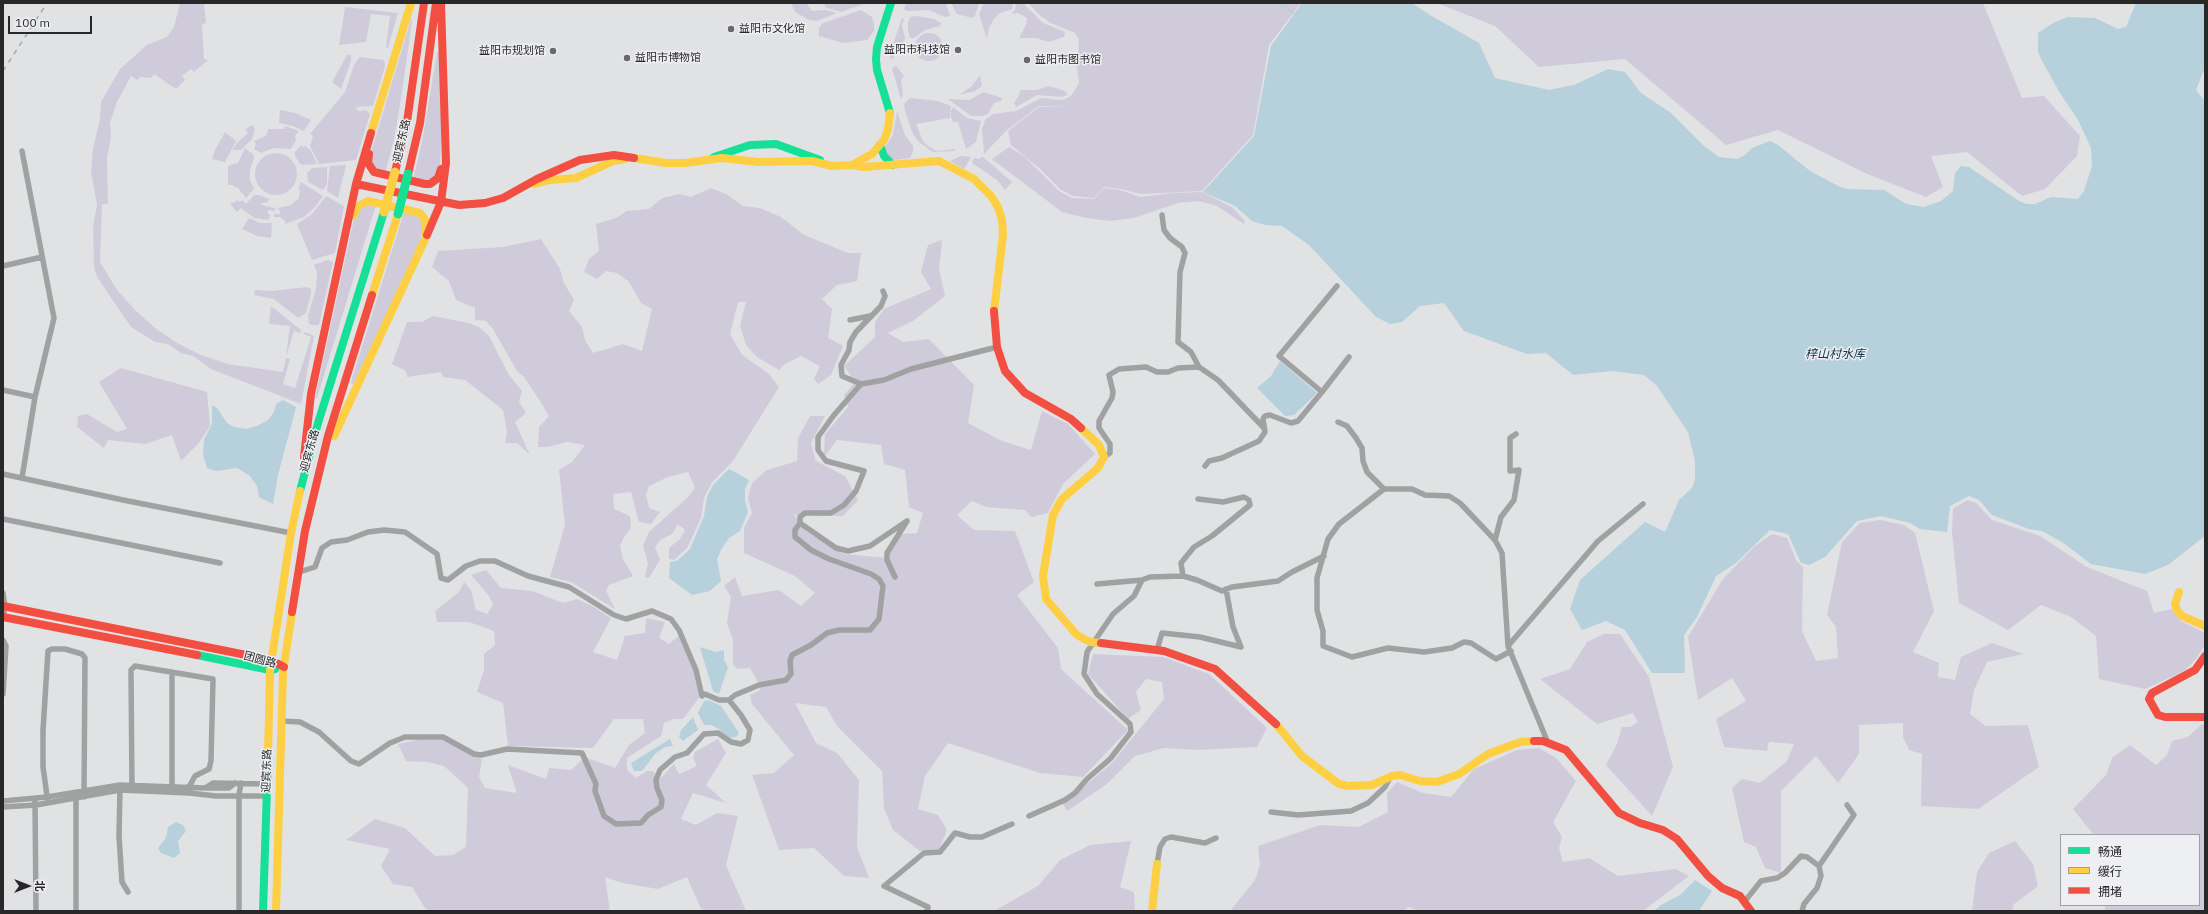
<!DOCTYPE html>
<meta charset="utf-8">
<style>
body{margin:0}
#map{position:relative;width:2208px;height:914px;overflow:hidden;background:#e1e2e4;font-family:"IBM Plex Sans","Noto Sans SC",sans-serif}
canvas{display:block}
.frame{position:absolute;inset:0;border:4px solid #282829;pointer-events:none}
.legend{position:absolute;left:2060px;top:834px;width:140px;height:72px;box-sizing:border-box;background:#eeeff2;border:1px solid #9f9fa2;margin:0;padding:5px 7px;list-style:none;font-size:12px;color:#282829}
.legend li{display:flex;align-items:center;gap:8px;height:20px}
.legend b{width:20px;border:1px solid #9f9fa2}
.north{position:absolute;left:8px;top:866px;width:40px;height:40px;-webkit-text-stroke:3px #eeeff2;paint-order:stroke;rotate:90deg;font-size:11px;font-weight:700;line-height:16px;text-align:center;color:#282829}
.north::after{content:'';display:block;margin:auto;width:14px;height:18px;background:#282829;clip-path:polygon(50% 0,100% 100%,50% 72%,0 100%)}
.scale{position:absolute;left:8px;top:16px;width:84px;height:18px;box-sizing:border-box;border:2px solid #282829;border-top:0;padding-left:5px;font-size:12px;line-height:14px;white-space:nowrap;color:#282829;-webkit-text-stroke:3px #eeeff2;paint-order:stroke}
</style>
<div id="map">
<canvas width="2208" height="914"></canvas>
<div class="frame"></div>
<ul class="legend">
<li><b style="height:5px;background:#16e098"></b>畅通</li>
<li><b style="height:5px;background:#ffcf43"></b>缓行</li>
<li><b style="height:5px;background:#f24e42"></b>拥堵</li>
</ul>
<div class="north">北</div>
<div class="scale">100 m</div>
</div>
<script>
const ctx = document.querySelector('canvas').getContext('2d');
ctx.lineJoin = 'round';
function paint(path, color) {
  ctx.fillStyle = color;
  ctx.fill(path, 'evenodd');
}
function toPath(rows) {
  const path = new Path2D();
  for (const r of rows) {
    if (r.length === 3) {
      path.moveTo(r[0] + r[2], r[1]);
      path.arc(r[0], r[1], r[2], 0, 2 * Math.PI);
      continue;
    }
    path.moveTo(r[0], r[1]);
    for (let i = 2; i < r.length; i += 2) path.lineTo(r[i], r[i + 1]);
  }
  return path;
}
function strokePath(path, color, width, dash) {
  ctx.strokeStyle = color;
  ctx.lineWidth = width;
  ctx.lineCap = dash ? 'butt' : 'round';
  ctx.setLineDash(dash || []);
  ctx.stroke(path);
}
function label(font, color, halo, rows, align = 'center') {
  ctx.font = font + ' "IBM Plex Sans","Noto Sans SC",sans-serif';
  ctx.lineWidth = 3;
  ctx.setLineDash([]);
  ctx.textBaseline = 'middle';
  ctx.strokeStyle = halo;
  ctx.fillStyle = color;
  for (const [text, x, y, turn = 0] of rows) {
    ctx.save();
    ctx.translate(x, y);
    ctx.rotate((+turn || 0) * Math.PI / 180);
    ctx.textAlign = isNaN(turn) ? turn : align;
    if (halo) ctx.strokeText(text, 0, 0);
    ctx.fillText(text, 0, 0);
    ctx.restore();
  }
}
paint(toPath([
 [180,3,210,3,204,5,206,23,202,24,204,59,208,60,194,72,191,69,182,76,185,80,176,89,154,74,151,78,141,77,137,80,131,76,117,102,110,123,111,137,107,158,108,204,102,204,100,262,117,290,136,311,155,328,177,343,201,355,228,364,283,372,286,358,290,359,283,384,295,388,311,337,304,334,305,332,314,336,301,404,211,369,193,356,181,353,168,344,155,342,131,327,97,277,94,267,93,227,97,205,91,172,93,148,100,119,101,102,120,69,147,45,167,37,174,27],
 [791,3,806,3,812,11,826,10,837,13,817,21,809,20,795,12],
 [825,3,867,3,841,12,825,7],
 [906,3,946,3,950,16,945,17,929,10,907,11,904,9],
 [951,3,979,3,975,16,972,18,957,14],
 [984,3,1013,3,1012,9,1000,13,994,19,989,28,987,39,979,14],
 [1016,3,1023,3,1043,23,1065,32,1064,37,1049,42,1036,38,1020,38,1020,36,1026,25,1027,18,1018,13,1011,14,1015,10],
 [1028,3,1301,3,1269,45,1253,135,1202,191,1141,194,1121,189,1104,187,1094,198,1073,196,1060,189,1039,168,1011,145,1008,131,1039,107,1069,107,1039,106,1007,130,984,154,982,129,985,120,993,114,1016,111,1041,98,1063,100,1071,96,1079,83,1077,67,1079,40,1075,33,1051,23,1042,17],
 [1437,3,1983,3,2022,98,2044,96,2080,136,2077,156,2045,189,2022,196,1967,152,1931,156,1943,187,1926,197,1867,174,1778,130,1726,145,1625,59,1539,67,1495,26],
 [345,7,398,13,388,48,386,47,390,16,371,14,366,42,339,45],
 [861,10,872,17,874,24,874,31,867,40,843,43,819,36,819,28,823,23],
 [917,16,934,19,941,23,940,26,925,30,914,38,910,38,908,31,908,23,910,17],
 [902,18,904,19,902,26,905,38,904,43,896,48,894,58,890,59,891,50],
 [411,19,412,21,403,86,394,140,385,173,377,171,369,159],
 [929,47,14],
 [437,52,439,53,442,114,440,170,433,181,413,180,422,142],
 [347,55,351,55,351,61,341,89,332,82],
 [360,57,384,60,385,66,373,106,356,107,358,111,366,110,370,114,356,160,319,164,310,146,313,136,310,134,345,92,354,65],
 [896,66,904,76,901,80,903,95,901,99,892,68],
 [980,75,982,86,975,91,959,95,972,86],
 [1049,86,1065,91,1068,95,1061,97,1037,95,1016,107,1014,103,1019,96,1020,90,1037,90],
 [983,92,1002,98,1001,101,994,103,988,114,983,116,971,116,948,99,970,100],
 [910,98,938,101,951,106,950,118,916,124,923,141,928,146,936,151,956,149,954,151,933,152,919,142,913,134,905,111,904,104],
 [953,107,967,118,981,121,976,142,966,149,958,122,953,122,951,117,951,111],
 [280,110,295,113,311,120,304,131,293,126,279,123],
 [897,111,905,135,913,146,913,151,910,158,895,160,889,158,884,149,893,135],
 [253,125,255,130,252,139,241,150,232,150,237,143,248,133,245,129],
 [285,126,299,131,295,136,296,140,291,149,274,148,261,153,254,149,256,144,254,141,266,136,268,129,285,129],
 [225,132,236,141,225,162,212,159,215,150],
 [301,145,303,147,306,146,311,151,317,164,303,165,300,164,295,156,295,152],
 [1009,147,1025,157,1059,191,1072,198,1094,199,1104,188,1120,190,1140,197,1173,193,1202,192,1232,207,1245,221,1244,224,1217,206,1199,201,1178,203,1134,218,1110,221,1086,218,1062,212,992,159],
 [245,148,254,155,254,158,250,169,250,180,254,189,246,198,238,188,234,187,233,185,228,185,228,166,238,163],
 [276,174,21],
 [961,156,971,157,964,169,950,161],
 [982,156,1012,182,1005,190,997,180,972,163,974,158,980,159],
 [346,165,338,198,327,191,330,166],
 [327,167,327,184,323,190,308,182,307,173,312,168],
 [301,182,323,196,315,207,304,217,285,224,285,221,280,217,274,217,274,214,281,214,278,208,291,205,299,198,300,189,298,188],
 [711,188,726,194,743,206,760,208,781,217,804,235,848,253,861,253,857,281,837,285,822,299,832,309,828,338,843,346,831,375,818,384,814,379,820,366,801,356,785,364,779,370,757,357,746,345,740,326,746,302,738,302,730,334,742,355,768,373,779,387,733,461,712,482,704,498,701,518,687,548,674,560,669,559,669,548,680,539,685,530,678,524,672,534,660,540,655,547,660,560,649,578,645,577,648,563,643,546,649,532,687,498,695,488,688,472,668,477,649,486,646,495,649,508,660,512,651,524,639,522,631,492,613,494,614,509,630,516,631,528,624,537,620,546,623,559,633,576,609,585,606,591,615,609,571,582,550,577,565,525,559,470,572,462,585,445,567,442,547,447,538,447,539,427,549,416,540,401,524,377,517,371,493,329,486,321,475,320,475,308,456,300,449,281,432,267,438,251,503,247,541,239,560,269,564,283,574,300,569,311,582,327,585,340,593,353,623,344,642,351,652,309,641,303,629,282,617,273,606,271,597,279,584,272,589,259,599,251,596,224,616,218,627,211,649,209,662,198,679,194,691,197],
 [254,195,259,195,269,199,268,202,262,203,261,205,275,208,275,211,268,210,268,214,271,215,268,220,254,218,241,208,237,212,230,204,238,200,239,202,243,200,246,204],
 [326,196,344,206,335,253,312,260,297,224,312,214],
 [362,205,376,205,317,398,315,398,355,214],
 [404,212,415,214,425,226,412,263,353,385,351,382],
 [249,218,260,223,272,223,271,238,257,236,242,229],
 [942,240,939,269,945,296,913,321,888,333,903,342,929,339,974,385,968,423,1002,441,1031,450,1042,411,1068,424,1095,454,1063,484,1048,513,1031,517,1025,510,986,507,972,501,957,515,974,530,1015,531,1034,582,1017,595,1058,648,1061,669,1128,730,1083,777,1040,773,948,743,925,776,918,809,938,815,947,830,939,849,920,851,893,830,884,808,882,771,837,726,826,707,795,703,816,743,837,753,859,780,857,847,869,878,844,876,814,848,779,850,752,775,774,773,794,755,752,704,750,695,760,690,757,680,750,668,737,669,733,664,733,640,727,623,731,597,724,586,735,577,742,596,779,590,801,606,815,593,795,576,744,553,744,528,752,513,748,498,752,483,767,470,797,461,798,438,810,416,825,416,811,443,816,461,845,476,858,500,843,516,794,515,806,531,844,554,887,558,898,534,917,533,923,513,909,507,905,470,884,464,881,445,837,440,824,457,825,434,848,407,844,395,855,382,844,366,875,337,875,322,884,309,931,289,921,272,928,245],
 [328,260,333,262,319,325,312,325,309,324,308,316,316,289,317,272,314,265],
 [307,287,311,289,311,294,306,313,298,318,274,299,254,295,255,290,271,291],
 [271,306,301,330,301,333,294,331,286,357,290,326,269,324],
 [433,316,468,323,479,327,489,336,509,375,522,391,519,402,526,413,515,422,530,455,517,443,505,443,507,431,503,410,465,380,443,377,441,372,407,377,406,371,392,364,407,322,422,322],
 [121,368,207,392,210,426,199,443,181,461,172,435,145,444,108,440,104,448,77,427,78,416,87,414,117,432,127,429,99,382],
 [1967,500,1976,503,1992,520,2040,536,2087,567,2147,591,2154,613,2172,609,2181,621,2205,633,2205,645,2196,659,2184,671,2145,689,2099,679,2096,636,2071,617,2041,605,2008,630,1959,603,1952,532,1953,509],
 [1880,520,1904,525,1915,533,1934,611,1913,652,1939,663,1938,677,1955,680,1961,657,1992,643,2024,654,1987,662,1974,690,1970,714,1986,726,2028,725,2039,767,1978,809,1921,806,1922,754,1909,750,1903,737,1903,723,1859,725,1859,754,1838,783,1816,756,1781,791,1781,873,1765,868,1756,847,1744,842,1732,788,1742,779,1760,783,1787,761,1794,744,1769,742,1767,751,1724,747,1716,719,1746,701,1732,678,1698,700,1688,637,1723,579,1755,546,1772,534,1787,538,1797,562,1803,567,1802,631,1816,661,1838,658,1836,627,1827,615,1842,542,1860,523],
 [486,570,501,588,532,591,563,603,577,599,594,607,611,618,593,652,617,660,625,636,645,633,646,618,665,622,659,638,669,644,682,633,700,678,699,698,683,719,673,719,664,723,661,736,627,758,627,770,636,778,647,771,653,771,660,779,674,764,679,774,697,766,693,758,695,752,718,739,726,753,706,785,726,803,693,793,681,819,696,825,717,813,738,816,726,865,746,911,702,911,687,877,658,889,622,883,605,877,610,911,429,911,425,908,412,887,393,884,381,866,390,849,346,840,375,819,405,828,435,856,453,855,466,847,468,788,444,766,427,762,406,761,398,744,431,737,452,743,466,753,482,759,479,777,485,788,517,793,508,765,546,779,549,768,571,770,585,757,615,768,629,745,645,733,643,719,614,719,593,748,508,746,503,703,477,692,484,670,484,654,495,645,494,631,469,622,437,622,435,611,459,592,464,582,471,590,476,610,487,614,493,605,489,596,471,575],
 [1604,634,1620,634,1649,677,1673,767,1652,816,1606,765,1617,744,1622,727,1630,727,1638,722,1633,713,1597,724,1540,679,1570,669,1587,642],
 [1093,654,1163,657,1209,674,1267,728,1257,747,1196,750,1164,748,1135,756,1107,784,1067,811,1063,804,1112,763,1164,699,1162,682,1146,679,1136,692,1141,710,1128,719,1088,674],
 [2202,724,2205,724,2205,911,2104,911,2106,905,2199,905,2199,835,2094,835,2073,809,2106,775,2112,758,2130,745,2156,765,2167,755,2172,741,2188,737],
 [1539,748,1556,758,1576,781,1553,822,1562,837,1559,848,1563,862,1589,858,1618,876,1676,869,1689,876,1643,911,1419,911,1408,907,1405,911,1230,911,1255,880,1260,865,1258,846,1320,825,1359,827,1388,812,1387,793,1397,782,1423,793,1451,797,1474,769,1517,750],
 [1131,841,1120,887,1134,892,1135,911,994,911,1038,886,1060,860,1090,845],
 [2015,841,2033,864,2038,886,2014,904,2012,911,1972,911,1977,872,1989,853]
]), '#d0cbdb');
paint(toPath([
 [1302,3,1412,3,1430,15,1479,43,1495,78,1549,90,1574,85,1608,69,1625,72,1641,93,1671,113,1704,146,1719,157,1737,159,1745,155,1752,148,1770,141,1778,145,1810,171,1840,187,1848,189,1884,190,1906,204,1924,207,1941,201,1953,191,1955,173,1961,166,1969,167,2019,201,2027,204,2035,204,2051,197,2078,199,2084,191,2092,166,2091,148,2078,120,2060,93,2041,59,2038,51,2038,33,2053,23,2068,17,2095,18,2118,29,2126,27,2136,3,2205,3,2205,67,2196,90,2205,101,2205,536,2168,565,2145,574,2091,564,2062,542,2042,531,2029,529,1992,515,1979,500,1969,496,1950,506,1947,532,1920,529,1910,523,1881,516,1857,521,1825,557,1809,565,1801,563,1788,534,1770,530,1736,563,1716,576,1697,617,1684,635,1685,673,1652,673,1625,630,1606,621,1582,630,1570,609,1580,580,1645,522,1665,532,1679,500,1692,488,1695,480,1695,461,1688,432,1657,386,1644,375,1612,371,1573,375,1546,353,1527,354,1464,331,1444,303,1420,306,1402,322,1390,324,1376,317,1309,245,1282,226,1265,225,1252,221,1235,206,1203,192,1254,136,1271,46],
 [1280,361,1317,393,1294,415,1285,416,1257,388,1271,376],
 [283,400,296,407,278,475,273,504,259,497,257,486,250,476,237,468,216,471,207,468,203,455,204,440,212,424,212,405,217,408,227,423,234,427,246,429,257,426,268,420,274,412,276,404],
 [729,469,749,480,745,489,745,501,748,512,740,531,729,538,722,548,717,559,721,581,710,591,692,595,669,578,670,562,677,561,690,549,704,516,707,497,713,485],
 [700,647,716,652,724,650,724,660,728,667,719,694,713,691],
 [708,700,721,706,739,733,736,737,727,738,719,729,711,725,704,725,698,713,704,701],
 [693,717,698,730,683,741,679,737,681,730],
 [670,739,673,746,665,747,655,754,642,771,634,771,631,763],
 [176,822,183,825,186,831,178,841,180,853,174,858,161,853,158,848,166,838,168,827],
 [1695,880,1712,891,1699,911,1654,911,1661,905,1680,895]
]), '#b6d0dc');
strokePath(toPath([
 [1278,3,1295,14]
]), '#b6d0dc', 1.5);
strokePath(toPath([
 [22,151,54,318,35,397,22,478],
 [1162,215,1164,230,1170,238,1182,247,1185,253,1180,272,1178,342,1191,352,1199,367,1218,380,1264,428],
 [3,266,42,257],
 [1337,286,1279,356,1322,392,1349,357],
 [883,291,885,296,881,306,856,332,850,342,849,350,841,365,842,376,861,384,884,380,911,369,997,347],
 [850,320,870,316],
 [861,384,834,415,818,437,818,450,826,461,864,471,856,491,844,505,831,513,805,513,800,517,800,523,836,548,848,551,870,546,907,521,887,553,887,560,895,577],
 [3,390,35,397],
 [1338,422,1347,426,1356,438,1362,448,1363,461,1367,472,1384,489],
 [1104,457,1110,453,1110,444,1099,428,1099,421,1112,398,1113,392,1109,375,1119,369,1146,367,1157,372,1168,372,1178,368,1199,367],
 [1205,466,1209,461,1222,458,1259,441,1265,432,1263,419,1265,416,1270,415,1291,423,1298,421,1322,392],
 [3,474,123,500,291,533],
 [3,519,220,563],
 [1495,540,1460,503,1449,496,1425,495,1412,489,1384,489,1339,524,1328,539,1317,578,1317,610,1323,631,1323,646,1352,657,1388,648,1424,652,1452,648,1464,642,1471,643,1496,659,1511,651],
 [299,572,315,567,322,548,331,542,347,540,368,532,384,530,405,532,437,554,441,578,448,580,466,566,480,561,495,561,528,576,569,587,614,615,626,619,652,611,671,619,679,630,696,670,702,696,705,694,719,700,729,700,735,695,759,685,786,680,791,674,790,661,792,655,811,645,827,633,839,630,870,630,879,619,883,586,879,579,871,574,829,559,811,550,795,537,795,530,800,523],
 [1183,576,1181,563,1194,547,1212,536,1250,505,1249,500,1244,497,1223,502,1198,499],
 [1097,584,1142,580],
 [3,593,5,607,3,617],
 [3,640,6,646,3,694],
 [1508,646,1502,553,1495,540,1501,517,1514,500,1519,470,1510,471,1510,438,1516,434],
 [1157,650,1162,633,1200,637,1241,647,1233,627,1226,589],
 [282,721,300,722,319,732,351,761,359,764,390,743,405,737,443,737,474,754,481,755,507,749,582,753,596,784,595,791,604,816,616,824,641,823,648,815,661,807,662,800,657,788,656,780,660,770,675,757,687,753,704,734,718,733,731,742,741,744,748,740,750,730,741,715,729,700],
 [1548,743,1508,646,1598,541,1643,504],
 [120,788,119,836,122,882,128,892],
 [207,788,229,788,235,783],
 [132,790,131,670,135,666,213,679,211,761,209,769,195,776,189,787,189,793],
 [172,790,172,672],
 [76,795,76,911],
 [3,801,47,797,120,785,205,788,213,783,267,784],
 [35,801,36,911],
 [48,803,43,767,43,730,48,651,52,649,65,649,82,654,85,658,84,797],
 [3,807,36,805,120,790,189,793,216,796,266,796],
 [1271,812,1298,815,1351,811,1368,803,1385,787,1391,776],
 [1029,816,1065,800,1075,793,1087,779,1110,759,1131,732,1130,724,1097,694,1084,674,1087,652,1113,614,1134,596,1142,580,1150,577,1183,576,1197,580,1222,591,1232,587,1278,581,1292,572,1324,556],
 [1157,864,1160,847,1165,839,1171,837,1205,843,1216,838],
 [1745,901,1761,881,1777,878,1785,873,1801,856,1807,857,1819,866,1854,815,1847,805],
 [239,911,239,795,241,783],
 [927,911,928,907,884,886,924,853,940,852,955,833,970,837,982,837,1012,824],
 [1802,911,1804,904,1817,888,1821,876,1819,866]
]), '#a0a1a1', 5.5);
strokePath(toPath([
 [890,113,877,70,876,59,877,47,891,3],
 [880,145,884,156,893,165],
 [714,157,750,145,776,144,820,160],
 [300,491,318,423,384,212],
 [197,655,270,670,275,669],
 [263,911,268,756]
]), '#16e098', 8);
strokePath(toPath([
 [371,133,411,3],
 [634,158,666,163,685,163,722,158,758,162,812,161,832,166,852,165,872,154,884,140,888,129,890,113],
 [852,165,864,167,939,161,974,179,991,196,998,207,1002,220,1003,235,994,311],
 [535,184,550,180,576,178,613,161,625,159],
 [353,216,358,206,368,201,420,213,426,221,425,233],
 [372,295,398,214],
 [1081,428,1099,445,1104,457,1098,468,1062,499,1053,515,1043,576,1046,599,1077,635,1090,642,1101,643],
 [334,436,427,235],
 [2179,592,2175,604,2177,610,2182,616,2205,626],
 [1276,724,1302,756,1339,784,1348,786,1372,785,1392,776,1400,775,1420,781,1437,782,1459,774,1488,754,1520,742,1534,741],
 [268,756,270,670,291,533,300,491],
 [276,911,283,672,292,612],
 [1152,911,1157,864]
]), '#ffcf43', 8);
strokePath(toPath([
 [369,154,368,163,374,172,425,184,430,184,438,178,441,169],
 [395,172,407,122,424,3],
 [408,174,420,123,436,3],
 [356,184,459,205,485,203,503,198,537,179,580,160,614,155,634,158],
 [427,235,441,202,446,163,441,3],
 [994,311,997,347,1005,371,1025,393,1071,419,1081,428],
 [304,457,311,394,356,184,371,133],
 [3,606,271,660,284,667],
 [292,612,305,531,328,436,372,295],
 [3,617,197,655],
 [1101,643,1164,651,1215,669,1276,724],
 [2205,656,2195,670,2152,693,2149,699,2158,715,2165,717,2205,717],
 [1534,741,1543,741,1566,750,1619,813,1640,823,1663,830,1677,839,1708,876,1722,888,1740,896,1751,911]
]), '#f24e42', 8);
strokePath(toPath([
 [3,71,47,3]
]), '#a9a9aa', 1.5, [5, 5]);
strokePath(toPath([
 [398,214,408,174]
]), '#16e098', 9);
strokePath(toPath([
 [384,212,395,172]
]), '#ffcf43', 9);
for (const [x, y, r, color] of [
 [731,29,4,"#69696a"],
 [958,50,4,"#69696a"],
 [553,51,4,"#69696a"],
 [627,58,4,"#69696a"],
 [1027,60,4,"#69696a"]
]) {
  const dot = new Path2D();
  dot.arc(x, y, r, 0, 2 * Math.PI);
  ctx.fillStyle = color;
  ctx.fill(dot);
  strokePath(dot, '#eeeff2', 1.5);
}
label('11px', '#282829', '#eeeff2', [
 ["益阳市文化馆",739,29],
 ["益阳市科技馆",950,50,"right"],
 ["益阳市规划馆",545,51,"right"],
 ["益阳市博物馆",635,58],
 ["益阳市图书馆",1035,60]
], 'left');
label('11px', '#282829', '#eeeff2', [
 ["迎宾东路",402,141,-77],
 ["迎宾东路",310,451,-75],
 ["团圆路",260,660,15],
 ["迎宾东路",267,771,-88]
]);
label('italic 12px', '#0d303c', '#eeeff2', [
 ["梓山村水库",1835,355]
]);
</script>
